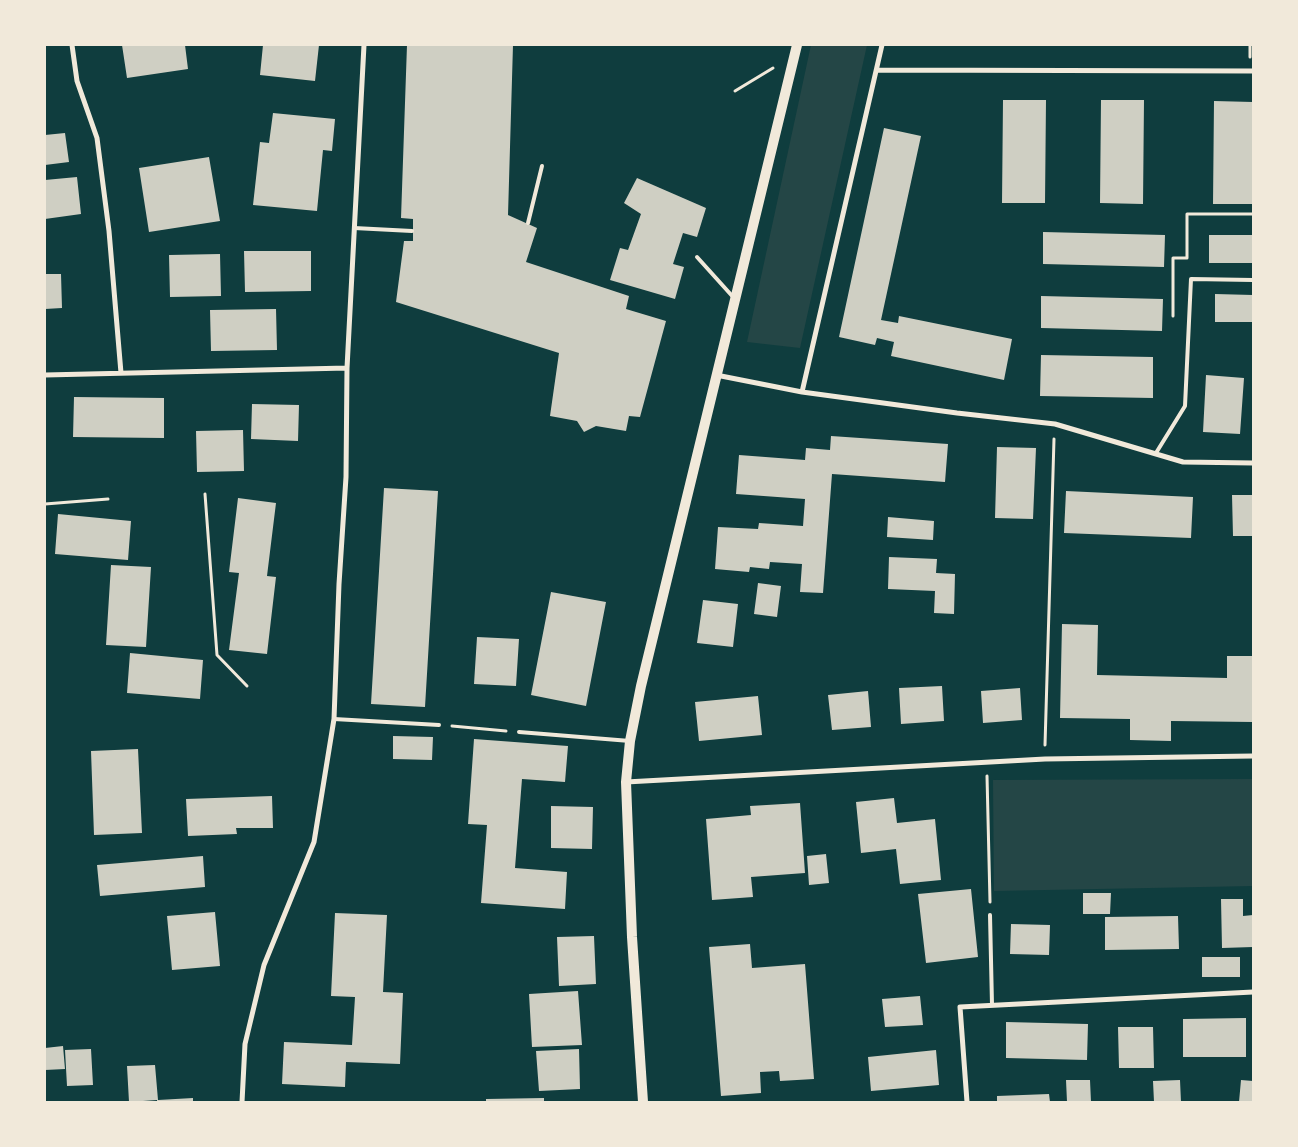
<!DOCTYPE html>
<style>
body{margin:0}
#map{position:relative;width:1298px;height:1147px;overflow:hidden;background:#0f3d3e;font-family:"Sofia Sans Condensed",sans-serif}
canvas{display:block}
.frame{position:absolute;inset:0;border:46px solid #f1e9da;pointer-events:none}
</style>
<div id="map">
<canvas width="1298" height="1147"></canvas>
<div class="frame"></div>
</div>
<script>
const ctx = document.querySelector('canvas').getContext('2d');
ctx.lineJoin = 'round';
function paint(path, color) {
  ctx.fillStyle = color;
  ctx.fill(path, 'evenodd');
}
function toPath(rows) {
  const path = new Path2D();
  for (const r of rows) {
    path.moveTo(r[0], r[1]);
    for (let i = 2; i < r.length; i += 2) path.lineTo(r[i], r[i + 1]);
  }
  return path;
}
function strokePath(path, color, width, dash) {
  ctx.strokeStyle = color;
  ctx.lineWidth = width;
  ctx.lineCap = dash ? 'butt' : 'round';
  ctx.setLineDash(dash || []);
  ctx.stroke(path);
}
paint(toPath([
 [811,45,867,45,800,348,747,342],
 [1253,779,1253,886,994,891,993,780]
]), '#244646');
paint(toPath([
 [122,45,185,45,188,69,127,78],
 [263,45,319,45,315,81,260,75],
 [407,45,513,45,508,215,537,228,526,262,629,296,626,309,666,321,640,417,629,416,626,431,596,426,584,432,577,421,550,416,559,353,396,302,404,241,413,241,413,219,401,218],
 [1003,100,1046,100,1045,203,1002,203],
 [1101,100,1144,100,1143,204,1100,203],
 [1214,101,1253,102,1253,204,1213,204],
 [273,113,335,119,332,151,323,150,317,211,253,205,260,142,269,143],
 [884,128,921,136,881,320,898,323,899,316,1012,339,1004,380,891,356,894,342,877,338,875,345,839,337],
 [65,133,69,162,45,165,45,135],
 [209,157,220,221,149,232,139,168],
 [77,177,81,214,45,219,45,180],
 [637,178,706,208,697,237,683,233,673,264,684,267,675,299,610,280,620,248,628,250,641,214,624,203],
 [1043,232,1165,235,1164,267,1043,264],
 [1209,235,1253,235,1253,263,1209,263],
 [244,251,311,251,311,291,245,292],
 [220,254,221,296,170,297,169,255],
 [45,274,61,274,62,308,45,309],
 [1215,294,1253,295,1253,322,1215,322],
 [1041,296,1163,299,1162,331,1041,328],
 [276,309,277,350,211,351,210,310],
 [1041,355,1153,357,1153,398,1040,396],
 [1206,375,1244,378,1240,434,1203,432],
 [74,397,164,398,164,438,73,437],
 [252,404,299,405,298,441,251,439],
 [243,430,244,471,197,472,196,431],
 [831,436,948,444,945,482,832,474,823,593,800,592,802,564,770,562,769,569,750,567,749,572,715,569,718,527,758,529,759,523,803,526,805,499,736,494,739,455,805,460,806,448,830,450],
 [997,447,1036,448,1033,519,995,518],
 [384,488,438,491,425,707,371,704],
 [1066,491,1193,497,1191,538,1064,533],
 [1232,495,1253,495,1253,536,1233,536],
 [238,498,276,503,267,576,276,577,267,654,229,650,239,573,229,572],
 [58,514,131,521,128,560,55,554],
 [888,517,934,521,933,540,887,537],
 [889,557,937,559,936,573,955,574,954,614,934,613,935,591,888,589],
 [111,565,151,567,146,647,106,645],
 [758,583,781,586,777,617,754,614],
 [551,592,606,602,586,706,531,695],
 [703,600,738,604,733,647,697,643],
 [1062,624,1098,625,1097,675,1227,678,1227,656,1253,656,1253,722,1171,721,1171,741,1130,740,1130,719,1060,718],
 [477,637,519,639,516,686,474,684],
 [130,653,203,660,200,699,127,693],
 [942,686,944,721,901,724,899,688],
 [1020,688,1022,720,983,723,981,691],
 [868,691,871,727,832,730,828,695],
 [758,696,762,735,699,741,695,702],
 [393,736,433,737,432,760,393,759],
 [474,739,568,746,565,782,522,779,515,868,567,872,565,909,481,903,487,825,468,824],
 [138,749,142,833,94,835,91,751],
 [272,796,273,828,236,828,237,834,188,836,186,799],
 [894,798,897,823,935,819,941,880,900,884,896,849,861,853,856,802],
 [800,803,805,873,751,877,753,897,712,900,706,819,751,815,750,806],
 [551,806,593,807,592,849,551,848],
 [826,854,829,883,809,885,807,856],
 [203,856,205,887,100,896,97,865],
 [971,889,978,957,926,963,918,894],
 [1083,893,1111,893,1110,914,1083,914],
 [1221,899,1243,899,1243,916,1253,915,1253,947,1222,948],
 [215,912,220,966,172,970,167,916],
 [335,913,387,915,383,992,403,993,400,1064,346,1062,345,1087,282,1084,284,1042,352,1045,355,997,331,996],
 [1178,916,1179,949,1105,950,1105,917],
 [1011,924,1050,925,1049,955,1010,954],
 [594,936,596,984,559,986,557,937],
 [750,944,752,968,805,964,814,1079,780,1081,779,1071,760,1072,761,1093,721,1096,709,947],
 [1202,957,1240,957,1240,977,1202,977],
 [578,991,582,1045,532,1047,529,994],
 [920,996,923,1025,885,1027,882,999],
 [1246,1018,1246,1057,1183,1057,1183,1019],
 [1006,1022,1088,1024,1087,1060,1006,1058],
 [1118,1027,1153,1027,1154,1068,1119,1068],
 [63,1046,65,1069,45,1070,45,1048],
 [91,1049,93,1085,67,1086,65,1050],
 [579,1049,580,1089,539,1091,536,1051],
 [936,1050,939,1085,871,1091,868,1057],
 [155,1065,158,1100,193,1098,193,1102,157,1102,157,1100,129,1102,127,1066],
 [1066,1080,1090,1080,1091,1102,1067,1102],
 [1180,1080,1181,1102,1154,1102,1153,1081],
 [1241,1080,1253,1081,1253,1102,1239,1102],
 [1049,1094,1050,1102,997,1102,997,1096],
 [544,1098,544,1102,486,1102,486,1099]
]), '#cfcfc3');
strokePath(toPath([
 [1250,57,1250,45],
 [735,91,773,68],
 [1173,316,1173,258,1187,258,1187,214,1253,214],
 [205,494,217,655,247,686],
 [45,504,108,499],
 [452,726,506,731],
 [1045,745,1054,439],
 [987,776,990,902]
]), '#f1e9da', 3);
strokePath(toPath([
 [528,223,542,166],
 [354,228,412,231],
 [697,257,734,298],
 [1156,453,1185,406,1191,279,1253,280],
 [334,719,439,725],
 [519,732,630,741],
 [990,915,992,1005]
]), '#f1e9da', 4);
strokePath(toPath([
 [72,45,77,81,97,138,109,231,121,373],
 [877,70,1253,71],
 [45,375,347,368],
 [716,375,802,392,957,413,1055,424,1183,462,1253,463],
 [802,392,882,45],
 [626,782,1045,759,1253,756],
 [242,1102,245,1044,264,965,314,842,334,719,339,584,346,477,347,368,364,45],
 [967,1102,960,1007,1253,992]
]), '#f1e9da', 5);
strokePath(toPath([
 [643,1102,632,937,626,782,630,741,641,686,797,45]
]), '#f1e9da', 10);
</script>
